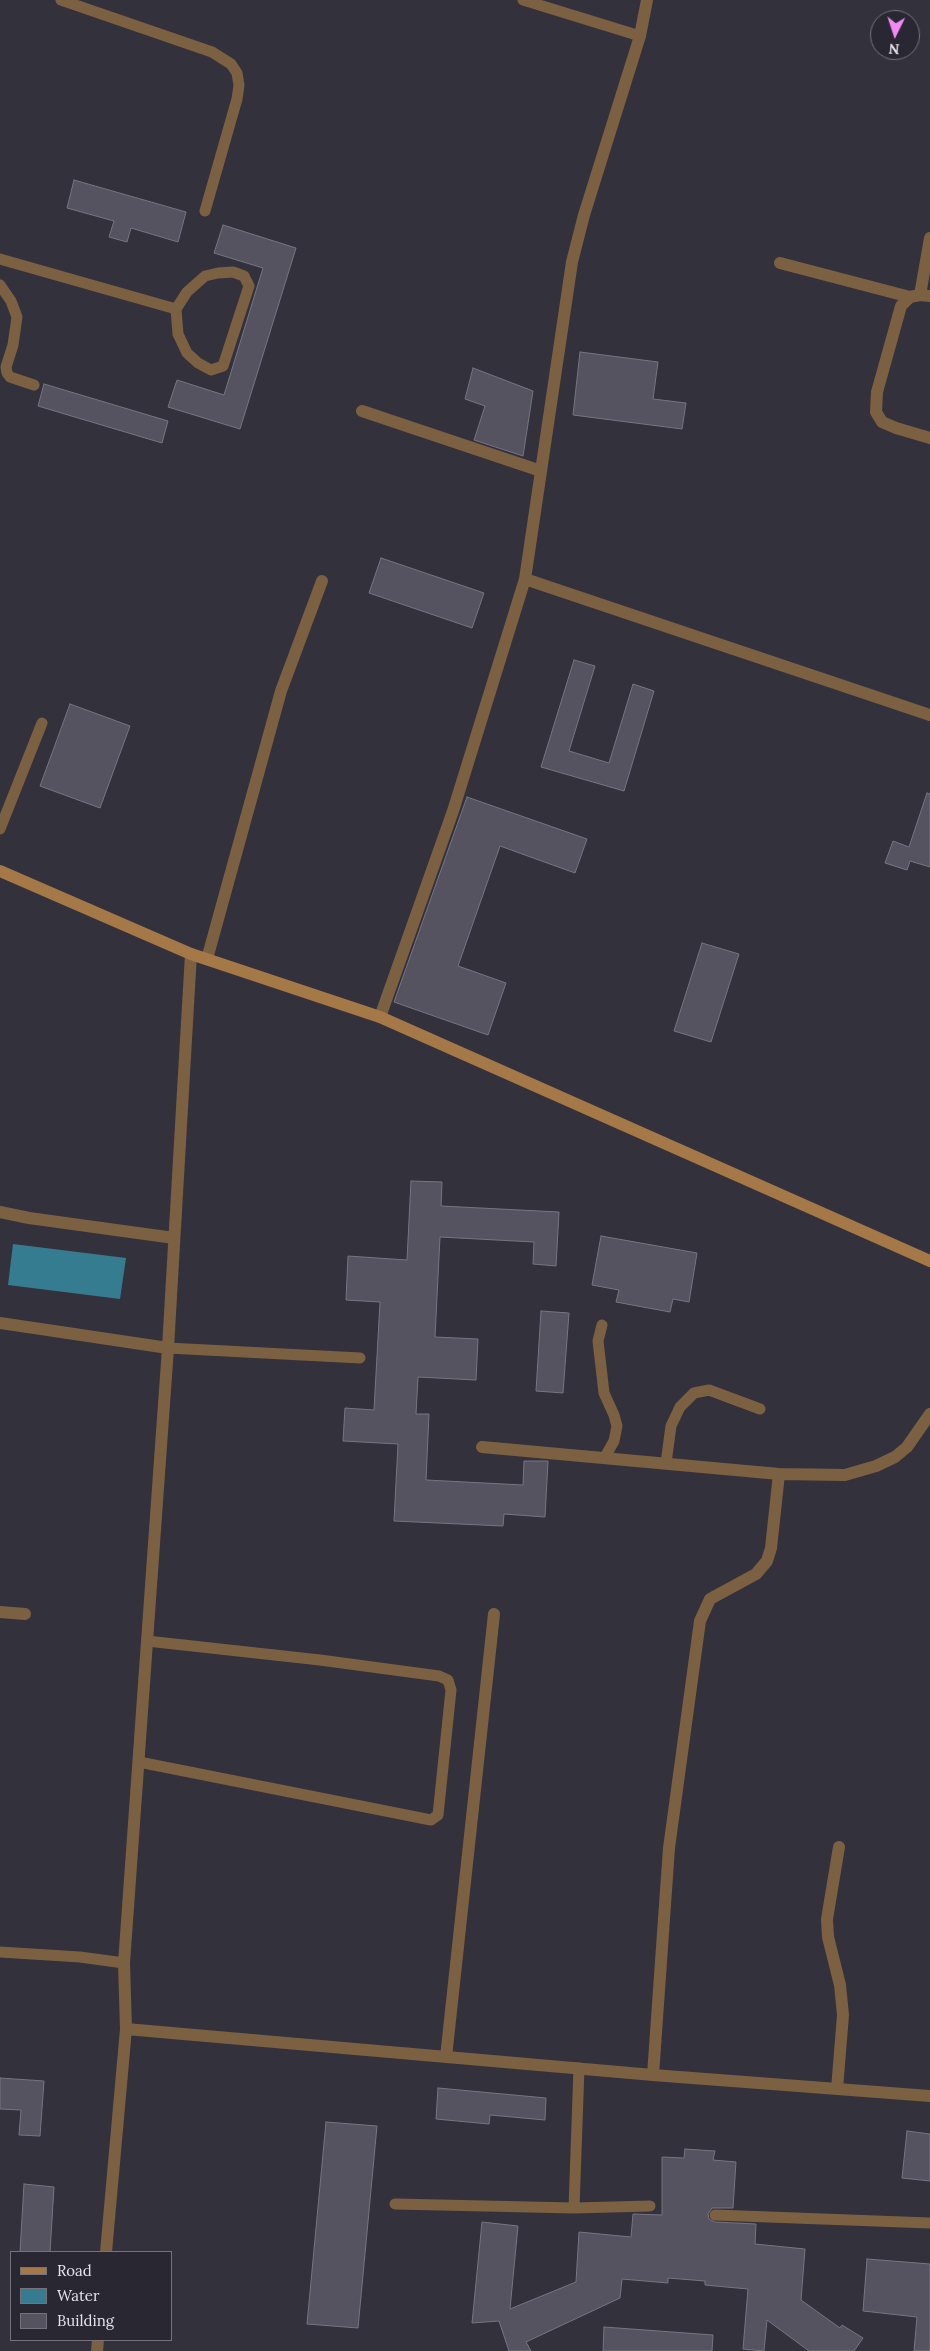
<!DOCTYPE html>
<style>
body{margin:0}
#map{position:relative;width:930px;height:2351px;overflow:hidden;background:#33313c;font-family:Lora,serif}
canvas{display:block}
.legend{position:absolute;left:10px;top:2251px;width:162px;height:90px;box-sizing:border-box;background:#292732;border:1px solid #74737c;margin:0;padding:6px 9px;list-style:none;font-size:15px;color:#e5e4ec}
.legend li{display:flex;align-items:center;gap:10px;height:25px}
.legend b{width:25px;border:1px solid #74737c}
.north{position:absolute;left:870px;top:10px;width:50px;height:50px;box-sizing:border-box;background:#292732;border:1px solid #74737c;border-radius:50%;rotate:184deg;font-size:14px;font-weight:700;line-height:20px;text-align:center;color:#e5e4ec}
.north::after{content:'';display:block;margin:auto;width:18px;height:22px;background:#f28af3;clip-path:polygon(50% 0,100% 100%,50% 72%,0 100%)}
</style>
<div id="map">
<canvas width="930" height="2351"></canvas>
<ul class="legend">
<li><b style="height:6px;background:#a57847"></b>Road</li>
<li><b style="height:14px;background:#367c91"></b>Water</li>
<li><b style="height:14px;background:#565360"></b>Building</li>
</ul>
<div class="north">N</div>
</div>
<script>
const ctx = document.querySelector('canvas').getContext('2d');
ctx.lineJoin = 'round';
function paint(path, color) {
  ctx.fillStyle = color;
  ctx.fill(path, 'evenodd');
}
function toPath(rows) {
  const path = new Path2D();
  for (const r of rows) {
    path.moveTo(r[0], r[1]);
    for (let i = 2; i < r.length; i += 2) path.lineTo(r[i], r[i + 1]);
  }
  return path;
}
function strokePath(path, color, width, dash) {
  ctx.strokeStyle = color;
  ctx.lineWidth = width;
  ctx.lineCap = dash ? 'butt' : 'round';
  ctx.setLineDash(dash || []);
  ctx.stroke(path);
}
paint(toPath([
 [13,1244,126,1258,120,1299,8,1285]
]), '#367c91');
const building = toPath([
 [74,180,186,212,178,242,131,228,127,242,109,237,114,221,67,208,74,180],
 [223,225,296,248,240,429,168,407,177,380,224,395,263,268,214,253,223,225],
 [580,352,658,362,653,399,686,403,682,429,573,415,580,352],
 [473,368,533,391,523,456,474,440,485,406,465,399,473,368],
 [44,384,168,421,162,443,38,406,44,384],
 [381,558,484,593,472,628,369,593,381,558],
 [574,660,595,666,569,751,609,763,633,684,654,691,624,791,541,767,574,660],
 [70,704,130,726,100,808,40,786,70,704],
 [927,793,930,794,930,867,910,861,907,870,885,863,893,841,909,847,927,793],
 [467,797,587,839,575,873,500,846,458,966,506,983,488,1035,394,1002,467,797],
 [702,943,739,954,711,1042,674,1031,702,943],
 [411,1181,442,1182,441,1206,559,1212,556,1266,533,1264,534,1242,440,1237,435,1337,478,1339,476,1380,418,1377,416,1414,429,1414,426,1480,523,1485,524,1461,548,1461,545,1517,504,1514,503,1526,394,1521,398,1444,343,1441,345,1408,374,1410,380,1302,346,1300,348,1256,407,1260,411,1181],
 [601,1236,697,1253,689,1302,673,1299,670,1312,616,1302,619,1290,592,1285,601,1236],
 [541,1311,569,1313,563,1393,536,1391,541,1311],
 [0,2078,44,2081,40,2136,19,2135,21,2110,0,2109,0,2078],
 [438,2088,546,2098,545,2120,490,2115,489,2124,436,2119,438,2088],
 [326,2122,377,2126,358,2328,307,2324,326,2122],
 [907,2131,930,2134,930,2181,902,2178,907,2131],
 [685,2149,715,2151,713,2160,736,2162,733,2208,712,2208,708,2214,709,2219,715,2222,756,2224,755,2244,805,2249,801,2300,840,2328,842,2325,863,2338,854,2351,809,2351,767,2320,764,2351,743,2349,748,2289,705,2285,705,2281,668,2278,668,2283,622,2279,620,2298,526,2342,531,2351,509,2351,499,2321,472,2323,482,2222,518,2226,510,2309,576,2282,579,2232,631,2237,633,2214,662,2215,662,2157,684,2158,685,2149],
 [24,2184,54,2187,50,2252,20,2252,24,2184],
 [867,2259,930,2264,930,2351,914,2351,917,2317,863,2311,867,2259],
 [604,2327,713,2335,712,2351,603,2351,604,2327]
]);
paint(building, '#565360');
strokePath(building, '#777583', 1);
strokePath(toPath([
 [61,0,212,52,231,64,237,73,239,85,237,99,205,211],
 [523,0,640,36],
 [0,259,176,309],
 [233,272,244,276,249,286,223,366,211,370,198,363,187,353,178,334,176,309,187,292,205,276,218,273,233,272],
 [0,285,11,301,17,317,13,345,6,367,7,373,10,377,34,385],
 [0,829,42,723],
 [602,1325,598,1341,604,1393,614,1415,617,1426,614,1441,605,1457],
 [168,1348,360,1358],
 [666,1463,671,1426,680,1407,694,1393,709,1390,760,1409],
 [139,1762,431,1820,438,1815,451,1690,448,1680,439,1676,320,1660,147,1641],
 [0,1952,80,1957,124,1963],
 [395,2204,574,2208,650,2206],
 [574,2208,579,2068],
 [715,2215,930,2223]
]), '#7c6042', 11);
strokePath(toPath([
 [780,263,910,297],
 [920,295,930,238],
 [930,296,920,295,910,297,901,306,877,392,876,412,882,422,896,428,930,438],
 [362,411,541,471],
 [525,579,930,715],
 [207,959,281,691,322,581],
 [380,1017,453,811,525,579,572,262,584,215,640,36,647,0],
 [0,1212,29,1218,174,1238],
 [0,1323,168,1348],
 [482,1447,779,1474,845,1475,876,1466,895,1457,907,1447,930,1414],
 [0,1612,25,1614],
 [126,2029,653,2075,930,2096],
 [446,2057,494,1614],
 [653,2075,669,1848,700,1621,710,1599,756,1574,767,1561,771,1548,779,1474],
 [837,2089,843,2015,840,1985,828,1937,827,1919,839,1847],
 [106,2252,126,2029,124,1963,168,1348,191,954],
 [97,2351,98,2340]
]), '#7c6042', 12);
strokePath(toPath([
 [0,871,191,954,380,1017,930,1261]
]), '#a57847', 12);
</script>
